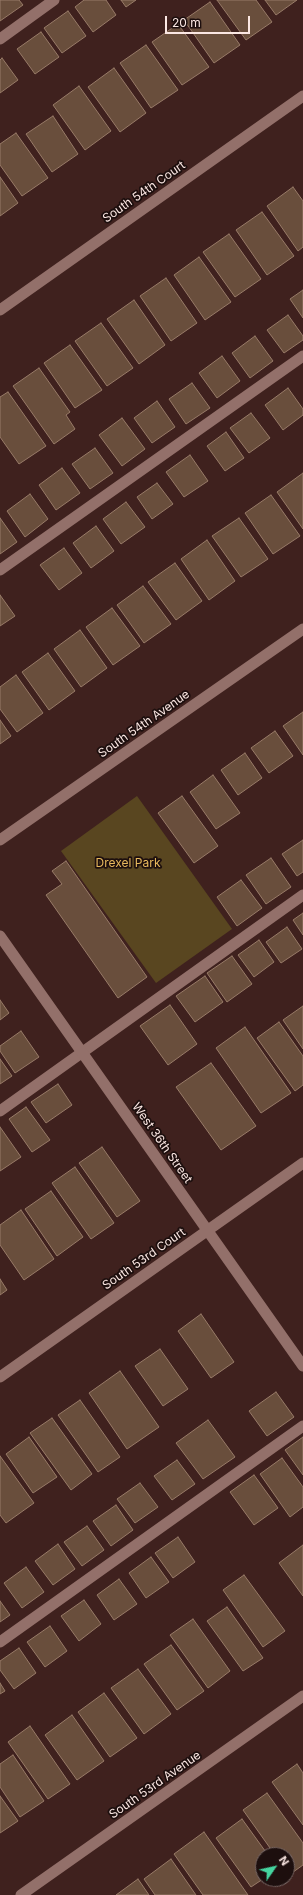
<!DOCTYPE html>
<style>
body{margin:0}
#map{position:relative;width:303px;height:1895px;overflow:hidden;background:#3f211e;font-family:Inter,sans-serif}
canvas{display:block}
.north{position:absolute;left:255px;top:1847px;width:40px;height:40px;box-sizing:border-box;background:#1d0f0e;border:1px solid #766563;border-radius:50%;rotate:56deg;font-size:11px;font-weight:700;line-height:16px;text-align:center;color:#fbe7e3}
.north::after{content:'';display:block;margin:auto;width:14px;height:18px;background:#45d49f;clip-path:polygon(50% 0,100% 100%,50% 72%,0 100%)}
.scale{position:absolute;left:165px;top:16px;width:85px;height:18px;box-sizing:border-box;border:2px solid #fbe7e3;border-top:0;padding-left:5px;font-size:12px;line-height:14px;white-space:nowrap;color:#fbe7e3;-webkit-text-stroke:3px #1d0f0e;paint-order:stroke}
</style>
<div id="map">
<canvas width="303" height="1895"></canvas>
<div class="north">N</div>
<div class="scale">20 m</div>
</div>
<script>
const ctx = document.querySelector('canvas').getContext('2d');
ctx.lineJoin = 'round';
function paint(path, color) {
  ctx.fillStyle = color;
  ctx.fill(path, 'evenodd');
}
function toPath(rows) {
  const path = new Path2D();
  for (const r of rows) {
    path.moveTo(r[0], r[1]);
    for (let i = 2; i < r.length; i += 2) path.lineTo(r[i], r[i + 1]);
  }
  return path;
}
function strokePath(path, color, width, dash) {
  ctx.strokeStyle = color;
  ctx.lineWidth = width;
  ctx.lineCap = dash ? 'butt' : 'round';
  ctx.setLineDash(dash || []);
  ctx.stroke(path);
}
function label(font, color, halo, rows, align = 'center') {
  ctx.font = font + ' Inter,sans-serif';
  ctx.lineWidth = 3.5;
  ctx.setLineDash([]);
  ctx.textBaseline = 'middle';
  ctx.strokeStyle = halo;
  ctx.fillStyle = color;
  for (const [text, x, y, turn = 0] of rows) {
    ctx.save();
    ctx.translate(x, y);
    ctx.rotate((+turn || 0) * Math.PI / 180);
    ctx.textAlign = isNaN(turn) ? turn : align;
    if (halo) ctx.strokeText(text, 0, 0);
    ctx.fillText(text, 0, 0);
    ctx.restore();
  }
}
paint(toPath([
 [137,796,232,929,156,983,61,851]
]), '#594620');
const building = toPath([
 [0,0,19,0,23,5,0,21,0,0],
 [84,0,106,0,116,15,93,32,75,7,84,0],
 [121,0,136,0,126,7,121,0],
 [217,0,256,0,272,22,246,40,217,0],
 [265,0,297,0,276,15,265,0],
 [210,2,240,45,214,63,184,20,210,2],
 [68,11,86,36,62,53,44,28,68,11],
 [178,24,209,67,182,85,152,42,178,24],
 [41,32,59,57,35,74,17,49,41,32],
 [146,45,178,90,151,108,120,63,146,45],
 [2,58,18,80,0,93,0,60,2,58],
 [114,68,146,113,120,132,88,87,114,68],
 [79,86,111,131,85,150,53,105,79,86],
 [53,116,78,154,52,172,26,134,53,116],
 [16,133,48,178,22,196,0,165,0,144,16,133],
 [0,177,18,203,0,216,0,177],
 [293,187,303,201,303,247,298,251,267,206,293,187],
 [262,212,294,256,267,275,236,230,262,212],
 [229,234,261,279,235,297,203,252,229,234],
 [199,257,231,302,205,320,174,275,199,257],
 [166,278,197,323,171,341,140,296,166,278],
 [303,290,303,318,290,299,303,290],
 [134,300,165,345,139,364,107,319,134,300],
 [288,315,303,336,303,340,284,353,267,330,288,315],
 [101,323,133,368,107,386,75,341,101,323],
 [255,336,273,361,250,378,232,353,255,336],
 [70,345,102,390,75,408,44,363,70,345],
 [222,356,240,381,217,398,199,373,222,356],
 [39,368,70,412,66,415,75,429,54,444,13,386,39,368],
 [192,383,210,408,186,424,169,399,192,383],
 [288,388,303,409,303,415,283,430,265,405,288,388],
 [8,392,46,446,19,464,0,437,0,397,8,392],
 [157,401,175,427,152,443,134,418,157,401],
 [251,413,270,438,249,453,230,428,251,413],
 [122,418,145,449,122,466,99,435,122,418],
 [226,432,244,458,225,471,207,446,226,432],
 [95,448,113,473,90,489,72,464,95,448],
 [190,455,208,481,184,497,166,472,190,455],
 [62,468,80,493,56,510,39,485,62,468],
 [303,473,303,529,277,492,303,473],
 [157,483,173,504,152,519,137,497,157,483],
 [30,494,48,519,25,537,7,511,30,494],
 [271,495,300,536,273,554,245,513,271,495],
 [126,502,145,527,121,544,103,519,126,502],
 [0,518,17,542,0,554,0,518],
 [239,518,268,559,241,577,212,536,239,518],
 [96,526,114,551,91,568,73,543,96,526],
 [207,540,235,581,209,600,181,559,207,540],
 [64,548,82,573,59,590,40,565,64,548],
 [175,563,202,601,176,620,148,582,175,563],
 [143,586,171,624,144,643,117,605,143,586],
 [0,595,15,616,0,626,0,595],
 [112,608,140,646,113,665,86,627,112,608],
 [80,630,107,668,81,687,54,649,80,630],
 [48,653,75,691,49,710,22,672,48,653],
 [16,675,43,713,17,732,0,709,0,687,16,675],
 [303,712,303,755,283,726,303,712],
 [0,720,11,736,0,744,0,720],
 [275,731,293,756,269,773,251,748,275,731],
 [245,753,262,778,238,795,221,770,245,753],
 [213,775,240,813,216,829,190,792,213,775],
 [182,796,218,846,194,863,158,813,182,796],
 [303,840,303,872,297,876,282,854,303,840],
 [271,858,291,887,266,904,246,875,271,858],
 [66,861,147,977,118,998,46,895,62,884,52,871,66,861],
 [241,880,262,908,237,926,217,897,241,880],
 [303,913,303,935,293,920,303,913],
 [287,927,302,949,281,963,266,942,287,927],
 [259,940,274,962,254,977,238,955,259,940],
 [232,956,252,984,227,1002,207,973,232,956],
 [205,976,223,1002,195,1022,176,996,205,976],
 [0,1000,9,1013,0,1020,0,1000],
 [170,1005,197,1044,168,1065,140,1026,170,1005],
 [303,1006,303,1049,283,1020,303,1006],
 [279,1022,303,1056,303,1085,295,1091,257,1038,279,1022],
 [245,1027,291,1093,261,1113,216,1048,245,1027],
 [21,1031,39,1057,15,1073,0,1051,0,1046,21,1031],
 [0,1059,12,1076,0,1084,0,1059],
 [211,1063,256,1126,221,1150,176,1087,211,1063],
 [58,1084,72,1105,46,1123,31,1102,58,1084],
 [26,1107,50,1140,32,1152,9,1119,26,1107],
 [0,1127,21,1157,0,1171,0,1127],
 [102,1147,140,1201,117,1217,79,1163,102,1147],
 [75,1167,114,1223,91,1239,52,1183,75,1167],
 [51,1191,83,1237,57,1256,25,1209,51,1191],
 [21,1210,54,1259,24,1280,0,1245,0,1225,21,1210],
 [0,1279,7,1290,0,1295,0,1279],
 [201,1314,234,1362,211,1378,178,1331,201,1314],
 [160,1349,188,1389,163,1406,135,1366,160,1349],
 [120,1371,159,1427,127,1449,89,1393,120,1371],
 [276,1392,294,1417,267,1436,249,1411,276,1392],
 [80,1400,120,1457,98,1472,58,1415,80,1400],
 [52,1418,92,1474,71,1490,30,1433,52,1418],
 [208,1420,235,1457,203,1479,176,1443,208,1420],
 [29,1437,57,1477,33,1493,6,1454,29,1437],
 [303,1437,303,1475,285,1450,303,1437],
 [0,1456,34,1503,6,1523,0,1515,0,1456],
 [282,1458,303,1487,303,1507,290,1517,260,1474,282,1458],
 [177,1460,195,1484,172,1500,154,1476,177,1460],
 [254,1475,278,1508,254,1525,230,1492,254,1475],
 [140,1483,158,1507,135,1523,117,1499,140,1483],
 [116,1505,133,1530,111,1546,93,1521,116,1505],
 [87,1526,104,1550,82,1566,64,1542,87,1526],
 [178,1537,195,1562,173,1578,155,1553,178,1537],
 [58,1544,75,1569,53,1585,35,1561,58,1544],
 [303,1545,303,1596,279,1563,303,1545],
 [151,1557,169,1582,146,1598,129,1573,151,1557],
 [26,1567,44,1592,22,1608,4,1583,26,1567],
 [244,1575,285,1631,263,1647,223,1590,244,1575],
 [119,1579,137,1604,114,1620,97,1595,119,1579],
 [84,1600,101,1624,79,1641,61,1616,84,1600],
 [0,1601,10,1615,0,1622,0,1601],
 [227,1607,263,1658,243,1671,207,1621,227,1607],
 [193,1619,230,1671,208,1688,170,1635,193,1619],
 [50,1626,67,1651,45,1667,27,1642,50,1626],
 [171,1645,204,1691,177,1710,144,1664,171,1645],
 [19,1648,36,1673,14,1689,0,1670,0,1661,19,1648],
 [138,1669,171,1714,144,1734,111,1688,138,1669],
 [0,1683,5,1691,0,1694,0,1683],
 [104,1693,137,1738,110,1757,78,1712,104,1693],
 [72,1715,104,1761,77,1780,45,1735,72,1715],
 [30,1726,70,1784,48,1799,8,1742,30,1726],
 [13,1755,44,1801,20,1817,0,1787,0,1764,13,1755],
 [297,1764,303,1773,303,1825,272,1782,297,1764],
 [267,1793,303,1843,303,1865,289,1875,287,1872,287,1855,275,1855,243,1810,267,1793],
 [0,1796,18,1821,0,1833,0,1796],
 [242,1819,268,1855,263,1855,263,1879,251,1887,216,1838,242,1819],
 [204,1832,248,1895,203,1895,174,1854,204,1832],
 [171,1859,196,1895,155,1895,144,1879,171,1859],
 [138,1879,149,1895,116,1895,138,1879]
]);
paint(building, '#694e3c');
strokePath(building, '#987b68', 1);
strokePath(toPath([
 [0,39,54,0],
 [0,570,303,356],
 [0,1111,303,895],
 [0,1642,303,1426]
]), '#93706a', 11);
strokePath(toPath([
 [0,310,303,96],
 [0,840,303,629],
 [0,936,303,1366],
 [0,1377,303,1163],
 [21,1895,303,1696]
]), '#93706a', 11);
label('12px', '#fbe7e3', '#1d0f0e', [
 ["South 54th Court",144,192,-35],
 ["South 54th Avenue",144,724,-35],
 ["West 36th Street",162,1143,55],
 ["South 53rd Court",144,1259,-35],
 ["South 53rd Avenue",155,1785,-35]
]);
label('12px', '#e8b95d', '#1d0f0e', [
 ["Drexel Park",128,863]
]);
</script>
